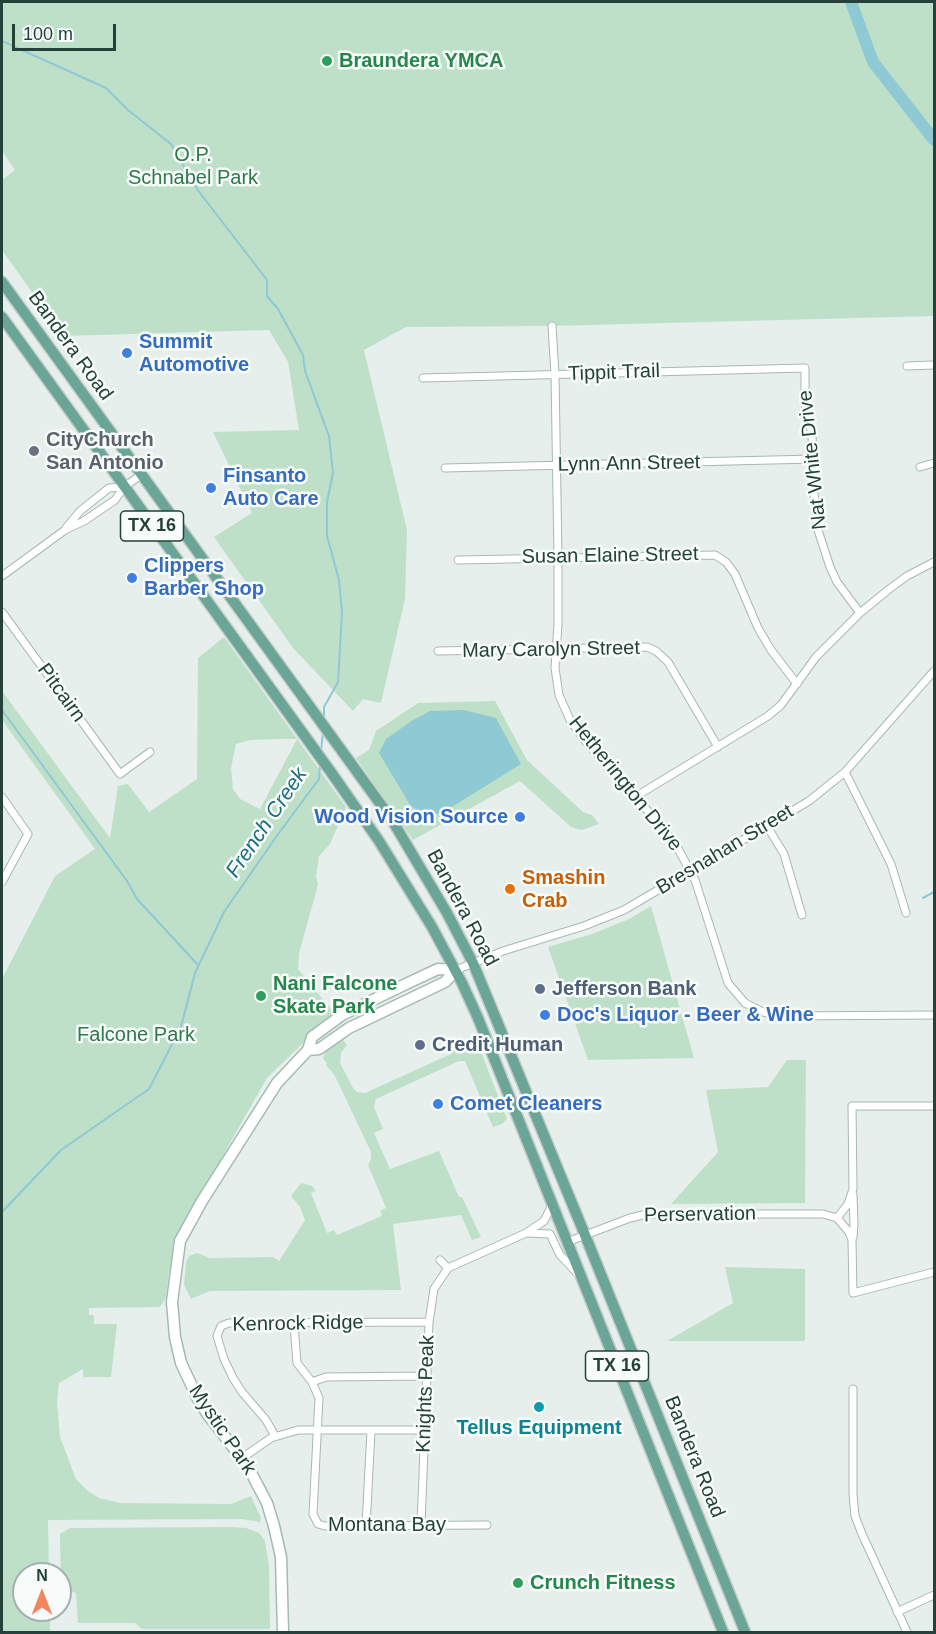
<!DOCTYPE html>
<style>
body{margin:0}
#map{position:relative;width:936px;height:1634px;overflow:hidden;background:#e6efeb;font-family:Arial,sans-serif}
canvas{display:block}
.frame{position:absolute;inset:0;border:3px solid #24423a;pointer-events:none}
.north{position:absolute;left:12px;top:1562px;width:60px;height:60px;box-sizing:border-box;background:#f7fbf9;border:2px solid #a3b1ad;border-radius:50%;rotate:0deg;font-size:16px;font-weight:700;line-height:24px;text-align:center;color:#24423a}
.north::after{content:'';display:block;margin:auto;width:21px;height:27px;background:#f4845f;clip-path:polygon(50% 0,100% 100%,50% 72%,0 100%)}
.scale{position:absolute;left:12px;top:24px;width:104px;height:27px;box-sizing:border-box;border:3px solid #24423a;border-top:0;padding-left:8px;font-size:18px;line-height:21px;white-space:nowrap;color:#24423a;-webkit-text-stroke:4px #f7fbf9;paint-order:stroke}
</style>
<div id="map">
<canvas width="936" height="1634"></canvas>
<div class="frame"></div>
<div class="north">N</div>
<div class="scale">100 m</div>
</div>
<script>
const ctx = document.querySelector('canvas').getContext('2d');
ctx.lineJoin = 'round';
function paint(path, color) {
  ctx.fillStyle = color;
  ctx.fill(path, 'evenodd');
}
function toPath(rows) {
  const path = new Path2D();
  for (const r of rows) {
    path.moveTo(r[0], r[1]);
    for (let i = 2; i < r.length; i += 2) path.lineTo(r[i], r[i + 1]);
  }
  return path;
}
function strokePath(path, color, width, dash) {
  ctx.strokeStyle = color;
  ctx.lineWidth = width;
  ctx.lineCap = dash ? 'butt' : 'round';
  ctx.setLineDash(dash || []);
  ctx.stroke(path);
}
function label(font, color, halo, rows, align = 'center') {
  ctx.font = font + ' Arial,sans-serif';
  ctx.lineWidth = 5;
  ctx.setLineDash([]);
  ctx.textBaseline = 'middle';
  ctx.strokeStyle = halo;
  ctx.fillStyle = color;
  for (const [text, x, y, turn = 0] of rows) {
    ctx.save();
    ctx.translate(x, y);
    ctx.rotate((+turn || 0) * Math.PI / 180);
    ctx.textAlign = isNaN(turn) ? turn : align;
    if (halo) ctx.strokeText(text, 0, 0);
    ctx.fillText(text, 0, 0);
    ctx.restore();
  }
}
paint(toPath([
 [2,2,934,2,934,316,552,326,406,327,364,350,407,530,405,599,381,703,363,699,353,711,293,648,214,537,252,513,213,432,299,430,288,362,269,330,63,336,2,250,2,180,15,170,2,151],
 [224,637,346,807,330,844,319,856,316,876,318,885,299,953,298,969,334,1013,267,1078,184,1224,169,1272,166,1297,162,1304,159,1307,89,1308,89,1315,94,1315,94,1324,117,1324,111,1377,83,1377,83,1369,59,1383,57,1402,60,1437,76,1479,88,1491,99,1498,120,1503,231,1504,251,1496,261,1518,260,1522,241,1519,48,1520,49,1574,24,1574,24,1610,50,1610,50,1632,2,1632,2,979,55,876,95,849,2,720,2,691,110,838,118,786,128,784,149,812,197,779,198,658],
 [279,739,297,739,260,809,240,799,233,789,231,768,236,744,250,740],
 [495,701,527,760,583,812,592,815,599,824,582,830,571,827,520,781,413,840,356,758,369,750,376,731,418,703],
 [651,906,694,1058,588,1060,548,947,592,934,629,919],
 [343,1040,347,1045,341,1053,340,1063,353,1088,357,1092,365,1093,451,1054,453,1051,465,1044,471,1046,478,1044,507,1119,502,1124,493,1127,465,1061,459,1061,376,1099,374,1107,383,1129,374,1133,390,1169,439,1151,459,1197,462,1197,481,1237,472,1240,461,1215,393,1224,401,1290,210,1291,191,1299,184,1285,186,1262,189,1256,197,1253,210,1258,273,1257,279,1261,305,1220,300,1207,291,1196,301,1183,312,1186,316,1191,311,1193,327,1233,334,1230,337,1235,382,1216,380,1211,386,1208,368,1165,371,1159,371,1152,335,1076,326,1065,327,1064,323,1058,326,1051],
 [787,1060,806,1060,805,1203,671,1204,718,1152,706,1090,768,1087],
 [725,1267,805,1269,805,1341,667,1341,733,1303],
 [231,1527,246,1528,259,1533,265,1541,269,1565,270,1629,142,1629,135,1623,78,1623,76,1593,61,1588,60,1534,70,1528]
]), '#bfe0c8');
paint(toPath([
 [464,710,496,718,521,764,447,810,427,818,410,805,379,753,386,739,413,720,430,711]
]), '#8ec9d4');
strokePath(toPath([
 [2,41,106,88,128,110,171,144,197,189,267,280,267,296,278,309,303,355,305,371,329,436,333,473,327,502,327,536,339,580,342,613,338,682,324,707,324,719],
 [2,710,127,881,137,899,198,965],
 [321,752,323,731],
 [923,898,934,892],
 [2,1212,61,1150,149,1089,181,1027,195,973,224,912,276,837,319,779,320,764]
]), '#8ec9d4', 2);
strokePath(toPath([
 [851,2,873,62,934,140]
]), '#8ec9d4', 12);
const street = toPath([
 [552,326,555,374,558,557,558,624,555,668,559,695,570,720,586,742,663,828,676,845,695,880,728,983,745,1003,763,1012,783,1016,934,1015],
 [907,366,934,365],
 [423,378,805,368,805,404,812,434,814,493,818,530,830,567,837,582,860,613],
 [920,467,934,463],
 [445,468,813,459],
 [66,528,80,511,109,488,124,487],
 [458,560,715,555,726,562,735,574,758,628,771,650,797,684],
 [2,576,65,530,84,521,115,500,124,487,141,475],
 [2,612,120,774,150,752],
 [438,651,647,647,656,651,668,662,718,747],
 [845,772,891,864,906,913],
 [2,797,28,834,2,882],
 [635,797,768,716,781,705,816,657,860,613,888,590,907,576,934,562],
 [767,826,784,854,802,915],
 [456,970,503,951,584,926,624,910,809,801,845,772,934,671],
 [837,1218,848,1204,853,1189,852,1106,934,1106],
 [528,1233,550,1234,560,1255,577,1273],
 [853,1237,854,1224,853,1195],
 [567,1242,630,1218,647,1214,823,1214,837,1218,849,1232,852,1240,853,1293,934,1272],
 [440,1260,448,1268],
 [294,1324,297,1363,312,1382,319,1398,313,1514,318,1524,325,1526,487,1525],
 [312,1382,326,1377,427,1376],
 [853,1389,853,1494,855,1516,862,1534,907,1632],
 [275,1436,266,1420,242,1392,233,1378,224,1359,217,1336,221,1326,229,1323,429,1322],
 [242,1458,271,1438,298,1430,425,1430],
 [421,1525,429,1322,434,1289,448,1268,526,1233,544,1221,552,1205],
 [366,1526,371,1431],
 [897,1612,934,1595]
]);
const secondary = toPath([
 [283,1632,281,1557,274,1526,267,1503,247,1465,208,1415,197,1397,181,1363,175,1337,172,1302,180,1241,202,1201,277,1083,308,1050,312,1037,342,1015,408,983,438,969,456,970,445,982,349,1028,319,1049,308,1050]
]);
const primary = toPath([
 [2,282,392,820,447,913,473,963,585,1235,745,1632],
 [2,317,333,775,379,841,432,927,462,983,478,1018,723,1632]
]);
strokePath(street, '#a8b8b2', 9);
strokePath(secondary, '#a4bbb3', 13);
strokePath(primary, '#c2cac8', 13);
strokePath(street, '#fff', 7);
strokePath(secondary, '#fff', 10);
strokePath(primary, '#6aa596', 10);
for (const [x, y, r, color] of [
 [327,61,6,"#2e9e5b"],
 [127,353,6,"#3f7fe0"],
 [34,451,6,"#6b7280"],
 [211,488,6,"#3f7fe0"],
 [132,578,6,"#3f7fe0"],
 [520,817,6,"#3f7fe0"],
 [510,889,6,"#e8710a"],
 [540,989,6,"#5c6f8a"],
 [261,996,6,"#2e9e5b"],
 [545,1015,6,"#3f7fe0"],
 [420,1045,6,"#5c6f8a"],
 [438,1104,6,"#3f7fe0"],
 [539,1407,6,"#0f9aa8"],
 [518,1583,6,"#2e9e5b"]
]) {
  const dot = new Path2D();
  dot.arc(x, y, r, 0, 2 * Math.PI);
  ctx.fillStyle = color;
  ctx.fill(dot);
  strokePath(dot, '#f7fbf9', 2);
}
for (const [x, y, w] of [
 [152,526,63],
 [617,1366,63]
]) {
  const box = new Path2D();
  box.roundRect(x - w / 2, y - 15, w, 30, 4.5);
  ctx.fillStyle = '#f7fbf9';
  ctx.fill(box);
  strokePath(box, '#24423a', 1.5);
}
label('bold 18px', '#24423a', null, [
 ["TX 16",152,526],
 ["TX 16",617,1366]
]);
label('bold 20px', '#27864d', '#f7fbf9', [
 ["Braundera YMCA",339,61],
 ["Nani Falcone",273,984],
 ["Skate Park",273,1007],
 ["Crunch Fitness",530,1583]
], 'left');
label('20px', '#2d7a4b', '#f7fbf9', [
 ["O.P.",193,155],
 ["Schnabel Park",193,178],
 ["Falcone Park",136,1035]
]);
label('bold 20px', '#366cbe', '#f7fbf9', [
 ["Summit",139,342],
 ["Automotive",139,365],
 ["Finsanto",223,476],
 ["Auto Care",223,499],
 ["Clippers",144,566],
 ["Barber Shop",144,589],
 ["Wood Vision Source",508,817,"right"],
 ["Doc's Liquor - Beer & Wine",557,1015],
 ["Comet Cleaners",450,1104]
], 'left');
label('20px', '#24423a', '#f7fbf9', [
 ["Bandera Road",70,346,54],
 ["Tippit Trail",614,373,-2],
 ["Nat White Drive",813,460,-96],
 ["Lynn Ann Street",629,464,-1],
 ["Susan Elaine Street",610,556,-1],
 ["Mary Carolyn Street",551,650,-1],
 ["Pitcairn",61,693,54],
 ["Hetherington Drive",625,784,51],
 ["Bresnahan Street",725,850,-31],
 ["Bandera Road",462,908,62],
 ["Perservation",700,1215,-1],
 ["Kenrock Ridge",298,1324,-1],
 ["Knights Peak",426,1394,-88],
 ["Mystic Park",222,1430,56],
 ["Bandera Road",694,1457,68],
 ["Montana Bay",387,1525]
]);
label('bold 20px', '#5b616d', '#f7fbf9', [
 ["CityChurch",46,440],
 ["San Antonio",46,463]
], 'left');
label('bold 20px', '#c56008', '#f7fbf9', [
 ["Smashin",522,878],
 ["Crab",522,901]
], 'left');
label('bold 20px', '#4e5e75', '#f7fbf9', [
 ["Jefferson Bank",552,989],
 ["Credit Human",432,1045]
], 'left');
label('bold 20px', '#0d838f', '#f7fbf9', [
 ["Tellus Equipment",539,1428]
]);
label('italic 21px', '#1c6f80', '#f7fbf9', [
 ["French Creek",267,823,-56]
]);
</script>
